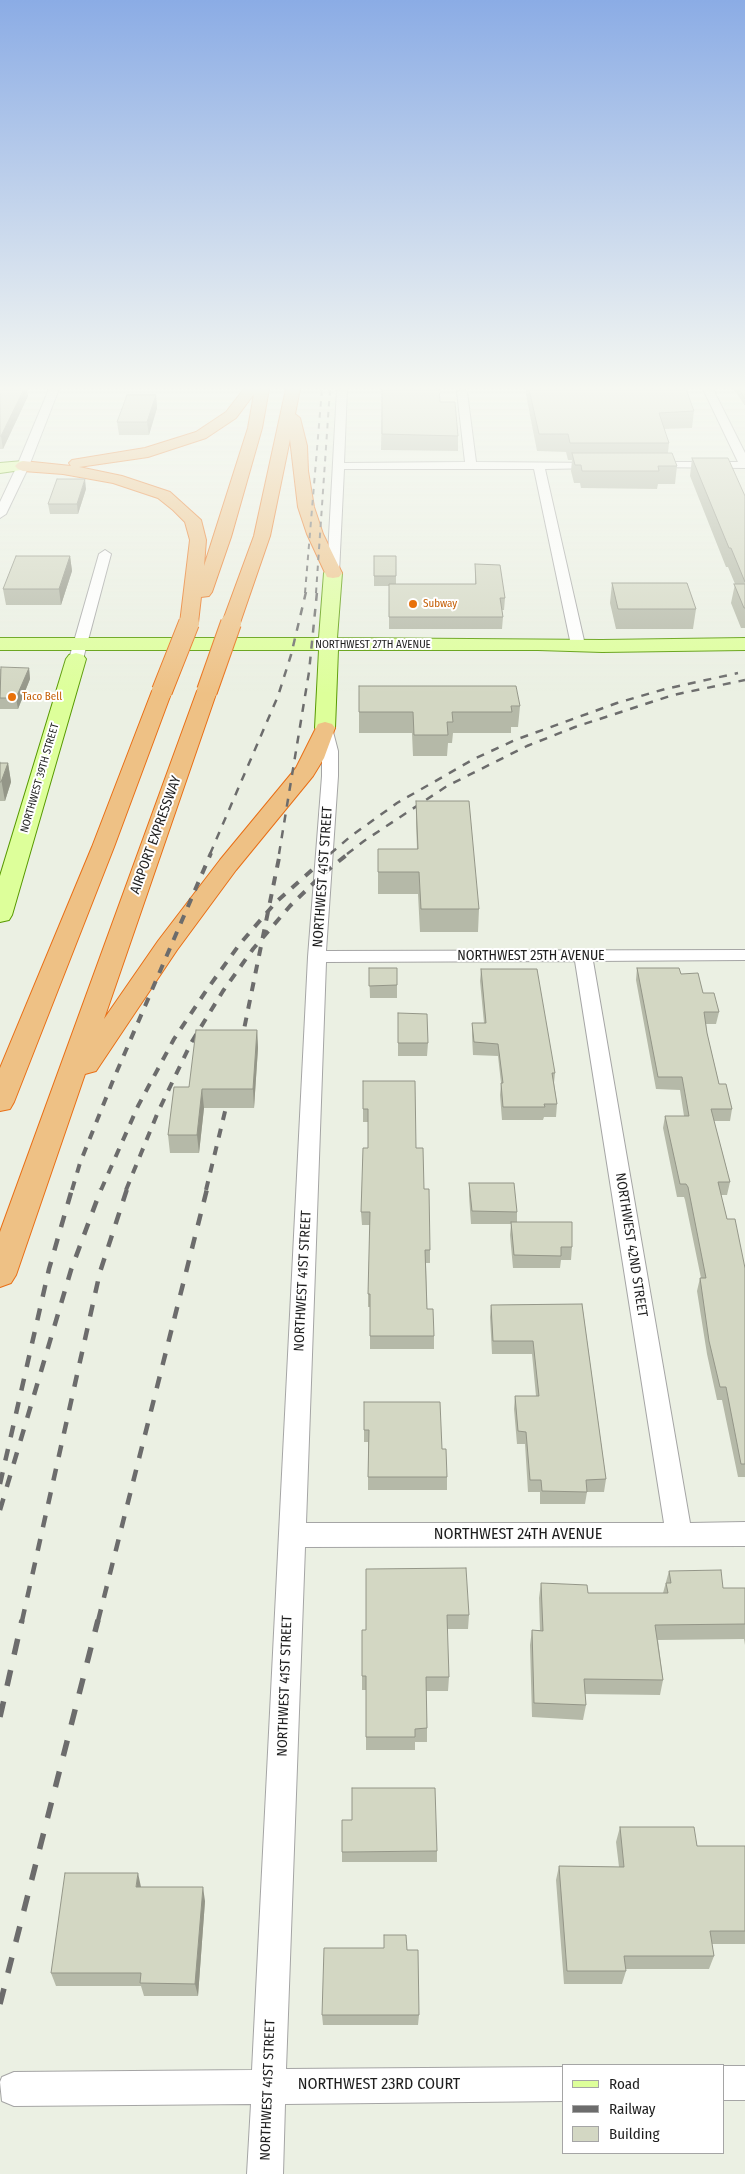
<!DOCTYPE html>
<style>
body{margin:0}
#map{position:relative;width:745px;height:2174px;overflow:hidden;background:#ebf0e3;font-family:"Fira Sans Condensed",sans-serif}
canvas{display:block}
.legend{position:absolute;left:562px;top:2064px;width:162px;height:90px;box-sizing:border-box;background:#fff;border:1px solid #a5a5a5;margin:0;padding:6px 9px;list-style:none;font-size:15px;color:#1e1e1e}
.legend li{display:flex;align-items:center;gap:10px;height:25px}
.legend b{width:25px;border:1px solid #a5a5a5}
</style>
<div id="map">
<canvas width="745" height="2174"></canvas>
<ul class="legend">
<li><b style="height:6px;background:#ddff9a"></b>Road</li>
<li><b style="height:6px;background:#6c6c6c"></b>Railway</li>
<li><b style="height:14px;background:#d3d7c3"></b>Building</li>
</ul>
</div>
<script>
const ctx = document.querySelector('canvas').getContext('2d');
ctx.lineJoin = 'round';
function toPath(rows) {
  const path = new Path2D();
  for (const r of rows) {
    path.moveTo(r[0], r[1]);
    for (let i = 2; i < r.length; i += 2) path.lineTo(r[i], r[i + 1]);
  }
  return path;
}
function strokePath(path, color, width, dash) {
  ctx.strokeStyle = color;
  ctx.lineWidth = width;
  ctx.lineCap = dash ? 'butt' : 'round';
  ctx.setLineDash(dash || []);
  ctx.stroke(path);
}
function paint(path, color) {
  ctx.fillStyle = color;
  ctx.fill(path, 'evenodd');
}
function label(font, color, halo, rows, align = 'center') {
  ctx.font = font + ' "Fira Sans Condensed",sans-serif';
  ctx.lineWidth = 4;
  ctx.setLineDash([]);
  ctx.textBaseline = 'middle';
  ctx.strokeStyle = halo;
  ctx.fillStyle = color;
  for (const [text, x, y, turn = 0] of rows) {
    ctx.save();
    ctx.translate(x, y);
    ctx.rotate((+turn || 0) * Math.PI / 180);
    ctx.textAlign = isNaN(turn) ? turn : align;
    if (halo) ctx.strokeText(text, 0, 0);
    ctx.fillText(text, 0, 0);
    ctx.restore();
  }
}
const street = toPath([
 [49,389,59,389,29,466,6,514,0,518,0,502,17,466,49,389],
 [337,389,347,389,344,463,465,462,457,392,463,389,467,392,476,462,602,463,604,465,598,468,545,469,585,645,583,648,578,649,571,645,534,469,344,469,339,573,337,576,329,576,327,573,337,389],
 [703,389,713,389,745,453,745,468,646,467,644,465,650,462,738,462,703,389],
 [105,550,111,554,83,659,81,662,71,662,69,659,99,554,105,550],
 [325,724,330,725,332,728,338,751,338,776,326,951,745,950,745,960,593,961,690,1523,745,1522,745,1546,305,1547,286,2069,564,2067,564,2101,285,2104,283,2174,247,2174,251,2104,14,2106,2,2101,0,2082,2,2077,14,2072,252,2070,308,957,322,776,322,751,318,728,320,725,325,724],
 [575,961,664,1523,306,1523,326,962,575,961],
 [724,2066,745,2066,745,2100,724,2100,724,2066]
]);
const primary = toPath([
 [23,461,28,463,31,466,28,469,0,473,0,463,23,461],
 [333,568,339,569,342,573,337,638,602,640,745,638,745,650,602,652,538,650,338,650,335,728,332,732,325,734,318,732,315,728,319,650,0,650,0,638,319,638,324,573,327,569,333,568],
 [76,653,83,655,86,659,12,915,9,920,0,922,0,876,66,659,69,655,76,653]
]);
const highway = toPath([
 [244,389,269,389,262,428,231,537,212,592,209,596,201,597,198,623,196,627,189,629,182,627,180,623,190,540,185,522,173,510,158,498,113,483,63,474,23,471,18,469,15,466,18,463,23,461,71,466,69,463,72,460,145,448,196,432,226,412,244,389],
 [254,394,248,428,204,566,206,540,201,520,170,492,122,476,79,467,148,457,206,438,236,418,254,394],
 [286,389,300,389,295,414,300,418,307,446,308,471,314,507,323,534,342,573,339,577,333,578,327,577,307,534,298,507,290,439,270,536,240,623,238,627,231,629,224,627,222,623,254,536,286,389],
 [162,685,169,687,172,691,114,847,14,1102,10,1109,0,1111,0,1068,92,847,152,691,155,687,162,685],
 [207,685,214,687,217,691,104,1019,158,941,220,860,296,768,318,724,325,722,332,724,335,728,324,758,313,776,236,870,177,950,96,1071,85,1074,16,1275,11,1283,0,1287,0,1232,197,691,200,687,207,685]
]);
strokePath(street, '#a5a5a5', 2);
strokePath(primary, '#579900', 2);
strokePath(highway, '#e96f16', 2);
paint(street, '#fff');
paint(primary, '#ddff9a');
paint(highway, '#eec185');
strokePath(toPath([
 [305,593,322,389],
 [316,593,330,389]
]), '#6c6c6c', 2, [5.5, 5.5]);
strokePath(toPath([
 [210,854,278,696,291,655,306,592],
 [279,854,309,672,317,592],
 [330,854,351,836,397,803,474,759,515,740,617,703,665,689,738,673],
 [347,854,364,841,447,786,527,746,575,727,673,695,745,680]
]), '#6c6c6c', 2.5, [8, 8]);
strokePath(toPath([
 [241,1044,280,853],
 [72,1190,80,1163,114,1078,211,853],
 [101,1190,138,1106,174,1039,208,988,239,945,276,902,331,853],
 [126,1190,158,1112,191,1043,223,991,253,949,290,906,323,874,349,853],
 [206,1190,229,1095]
]), '#6c6c6c', 4, [9, 9]);
strokePath(toPath([
 [0,1484,49,1269,72,1189],
 [0,1510,71,1270,101,1189],
 [22,1621,100,1272,127,1189],
 [98,1621,207,1189]
]), '#6c6c6c', 4.5, [12, 12]);
strokePath(toPath([
 [0,1717,22,1620],
 [0,2004,98,1620]
]), '#6c6c6c', 5.5, [16, 16]);
const highwayBridge = toPath([
 [162,691,189,623],
 [207,691,231,623]
]);
strokePath(highwayBridge, '#e96f16', 22, []);
strokePath(highwayBridge, '#eec185', 20);
paint(toPath([
 [0,389,28,396,3,449,0,449],
 [382,389,440,402,458,436,458,451,381,450],
 [526,389,686,389,694,411,692,428,664,429,669,443,668,453,677,466,675,484,658,484,657,489,581,488,580,483,574,483,571,471,572,460,568,460,566,452,537,451,526,395],
 [734,389,745,389,745,406],
 [156,395,157,408,149,435,119,435,117,422],
 [692,458,745,496,745,628,741,628,731,603,735,584,728,567,726,567,690,476],
 [86,489,78,514,50,514,48,504],
 [70,556,72,571,61,605,6,605,3,589],
 [374,556,396,556,396,584,475,584,475,564,505,598,504,610,502,610,503,617,502,629,389,629,389,586,374,586],
 [612,583,696,609,693,629,616,629,610,603],
 [29,668,30,679,18,709,0,709,0,669],
 [520,706,518,727,511,727,511,733,453,733,452,743,448,743,447,756,413,756,412,733,359,733,359,712],
 [0,761,0,763,8,763,11,782,5,801,0,801],
 [416,801,479,909,478,932,420,932,418,894,378,894,378,849,417,849,416,823],
 [369,968,397,968,397,998,370,998],
 [637,968,681,974,703,993,719,1012,716,1024,706,1024,707,1033,719,1084,732,1109,730,1121,714,1121,730,1182,727,1195,721,1195,727,1219,745,1268,745,1477,738,1477,722,1400,717,1400,707,1354,697,1291,700,1278,701,1278,685,1200,684,1197,677,1197,663,1128,665,1116,684,1116,680,1090,656,1089,636,980],
 [481,969,555,1073,554,1083,557,1104,556,1117,544,1117,543,1120,502,1120,500,1095,501,1083,498,1056,473,1055,472,1036,472,1023,484,1023,480,981],
 [398,1013,428,1043,427,1056,398,1056],
 [257,1030,258,1048,254,1108,204,1108,199,1153,170,1153,168,1135,189,1087],
 [363,1081,416,1148,424,1189,430,1250,430,1263,426,1263,427,1309,434,1336,434,1349,370,1349,370,1307,368,1307,368,1294,370,1225,362,1225,361,1212,368,1148,368,1122,363,1122],
 [469,1183,517,1212,517,1222,572,1247,571,1260,561,1260,560,1268,513,1268,510,1235,511,1224,471,1224,469,1196],
 [582,1304,606,1479,604,1492,587,1492,585,1504,540,1504,540,1492,528,1492,525,1444,517,1444,514,1409,515,1396,536,1396,532,1354,492,1354,490,1317,491,1305],
 [364,1402,442,1449,447,1477,447,1490,368,1490,368,1442,364,1442],
 [366,1569,469,1615,468,1629,447,1629,449,1677,448,1691,426,1691,427,1728,427,1742,415,1742,415,1750,366,1750,366,1690,362,1690,362,1676,366,1630],
 [669,1571,723,1588,745,1588,745,1645,744,1639,658,1640,663,1680,660,1695,585,1694,586,1705,583,1720,532,1717,530,1645,532,1630,540,1630,539,1598,541,1583,588,1593,663,1593],
 [620,1827,697,1846,745,1846,745,1944,712,1944,714,1956,709,1969,625,1969,626,1971,622,1984,564,1984,556,1880,559,1866,619,1867,616,1842],
 [437,1851,437,1862,342,1862,342,1852],
 [141,1887,205,1901,198,1996,144,1996,141,1986,56,1986,51,1973],
 [407,1950,419,2015,418,2025,323,2025,322,2015]
]), '#b5b9a8');
paint(toPath([
 [24,389,27,389,28,396,3,449,1,436],
 [156,395,157,408,149,435,147,422],
 [85,479,86,489,78,514,77,504],
 [70,556,72,571,61,605,59,589],
 [29,668,30,679,18,709,16,698],
 [0,761,3,777,8,763,11,782,5,801,0,773],
 [257,1030,258,1048,254,1108,253,1089],
 [202,1089,204,1108,199,1153,197,1135],
 [138,1873,141,1887,140,1901,136,1887],
 [203,1887,205,1901,198,1996,195,1984]
]), '#949688');
const building = toPath([
 [0,389,24,389,1,436,0,436,0,389],
 [382,389,439,389,440,402,455,402,458,436,382,434,382,389],
 [529,389,686,389,694,411,659,413,669,443,570,443,568,434,539,434,529,389],
 [739,389,745,389,745,399,739,389],
 [127,395,156,395,147,422,117,422,127,395],
 [572,453,672,453,677,466,658,466,659,471,582,471,581,465,575,465,572,453],
 [692,458,728,458,745,496,745,582,731,548,729,548,692,458],
 [57,479,85,479,77,504,48,504,57,479],
 [16,556,70,556,59,589,3,589,16,556],
 [374,556,396,556,396,576,374,576,374,556],
 [475,564,500,565,505,598,500,598,503,617,389,617,389,584,476,584,475,564],
 [612,583,687,583,696,609,618,609,612,583],
 [734,584,745,584,745,608,744,608,734,584],
 [1,667,29,668,16,698,0,698,1,667],
 [359,686,516,686,520,706,511,706,512,712,452,712,453,722,447,722,448,735,414,735,413,712,359,712,359,686],
 [0,763,8,763,1,782,0,782,0,763],
 [416,801,469,801,479,909,421,909,419,872,378,872,378,849,418,849,416,801],
 [369,968,397,968,397,985,369,986,369,968],
 [637,968,679,968,681,974,698,973,703,993,714,993,719,1012,704,1012,707,1033,719,1084,726,1084,732,1109,711,1109,730,1182,718,1182,727,1219,735,1219,745,1268,745,1464,741,1464,726,1387,720,1387,709,1341,700,1278,706,1278,688,1187,686,1184,680,1184,665,1116,689,1116,682,1077,658,1077,637,968],
 [481,969,537,969,555,1073,552,1073,557,1104,544,1104,545,1107,503,1107,501,1083,503,1083,498,1044,474,1042,472,1023,486,1023,481,969],
 [398,1013,427,1014,428,1043,398,1043,398,1013],
 [196,1030,257,1030,253,1089,202,1089,197,1135,168,1135,174,1087,189,1087,196,1030],
 [363,1081,415,1081,416,1148,423,1148,424,1189,429,1189,430,1250,425,1250,427,1309,433,1309,434,1336,370,1336,370,1294,368,1294,370,1212,361,1212,363,1148,368,1148,368,1109,363,1109,363,1081],
 [469,1183,514,1183,517,1212,472,1211,469,1183],
 [511,1222,572,1222,572,1247,561,1247,561,1256,514,1255,511,1222],
 [582,1304,606,1479,586,1480,587,1492,542,1491,541,1480,530,1480,526,1432,518,1431,515,1396,539,1396,533,1341,493,1341,491,1305,582,1304],
 [364,1402,440,1402,442,1449,446,1449,447,1477,368,1477,369,1430,364,1430,364,1402],
 [466,1568,469,1615,447,1615,449,1677,426,1677,427,1728,415,1729,415,1737,366,1737,366,1676,362,1676,362,1630,366,1630,366,1569,466,1568],
 [721,1570,723,1588,745,1588,745,1624,655,1625,663,1680,584,1679,586,1705,534,1703,532,1630,543,1631,541,1583,587,1585,588,1593,668,1593,666,1583,671,1583,669,1571,721,1570],
 [352,1788,435,1788,437,1851,342,1852,342,1820,352,1820,352,1788],
 [620,1827,694,1827,697,1846,745,1846,745,1931,710,1931,714,1956,624,1956,626,1971,567,1971,559,1866,624,1867,620,1827],
 [65,1873,138,1873,136,1887,203,1887,195,1984,140,1983,141,1973,51,1973,65,1873],
 [384,1935,406,1935,407,1950,418,1950,419,2015,322,2015,324,1948,384,1948,384,1935]
]);
paint(building, '#d3d7c3');
strokePath(building, '#949688', 1);
const sky = ctx.createLinearGradient(0, 0, 0, 694);
sky.addColorStop(0, '#8bace5');
sky.addColorStop(0.56, '#f6f8f2');
sky.addColorStop(1, '#f6f8f200');
ctx.fillStyle = sky;
ctx.fillRect(0, 0, 745, 694);
for (const [x, y, r, color] of [
 [413,604,5,"#e8710a"],
 [12,697,5,"#e8710a"]
]) {
  const dot = new Path2D();
  dot.arc(x, y, r, 0, 2 * Math.PI);
  ctx.fillStyle = color;
  ctx.fill(dot);
  strokePath(dot, '#fff', 2);
}
label('11px', '#c56008', '#fff', [
 ["Subway",423,604],
 ["Taco Bell",22,697]
], 'left');
label('11px', '#1e1e1e', '#fff', [
 ["NORTHWEST 27TH AVENUE",373,645],
 ["NORTHWEST 39TH STREET",40,778,-74]
]);
label('14px', '#1e1e1e', '#fff', [
 ["AIRPORT EXPRESSWAY",156,835,-70],
 ["NORTHWEST 41ST STREET",323,877,-86],
 ["NORTHWEST 25TH AVENUE",531,956],
 ["NORTHWEST 42ND STREET",631,1245,81],
 ["NORTHWEST 41ST STREET",303,1281,-87],
 ["NORTHWEST 41ST STREET",285,1686,-88],
 ["NORTHWEST 41ST STREET",268,2090,-88]
]);
label('16px', '#1e1e1e', '#fff', [
 ["NORTHWEST 24TH AVENUE",518,1535],
 ["NORTHWEST 23RD COURT",379,2085]
]);
</script>
